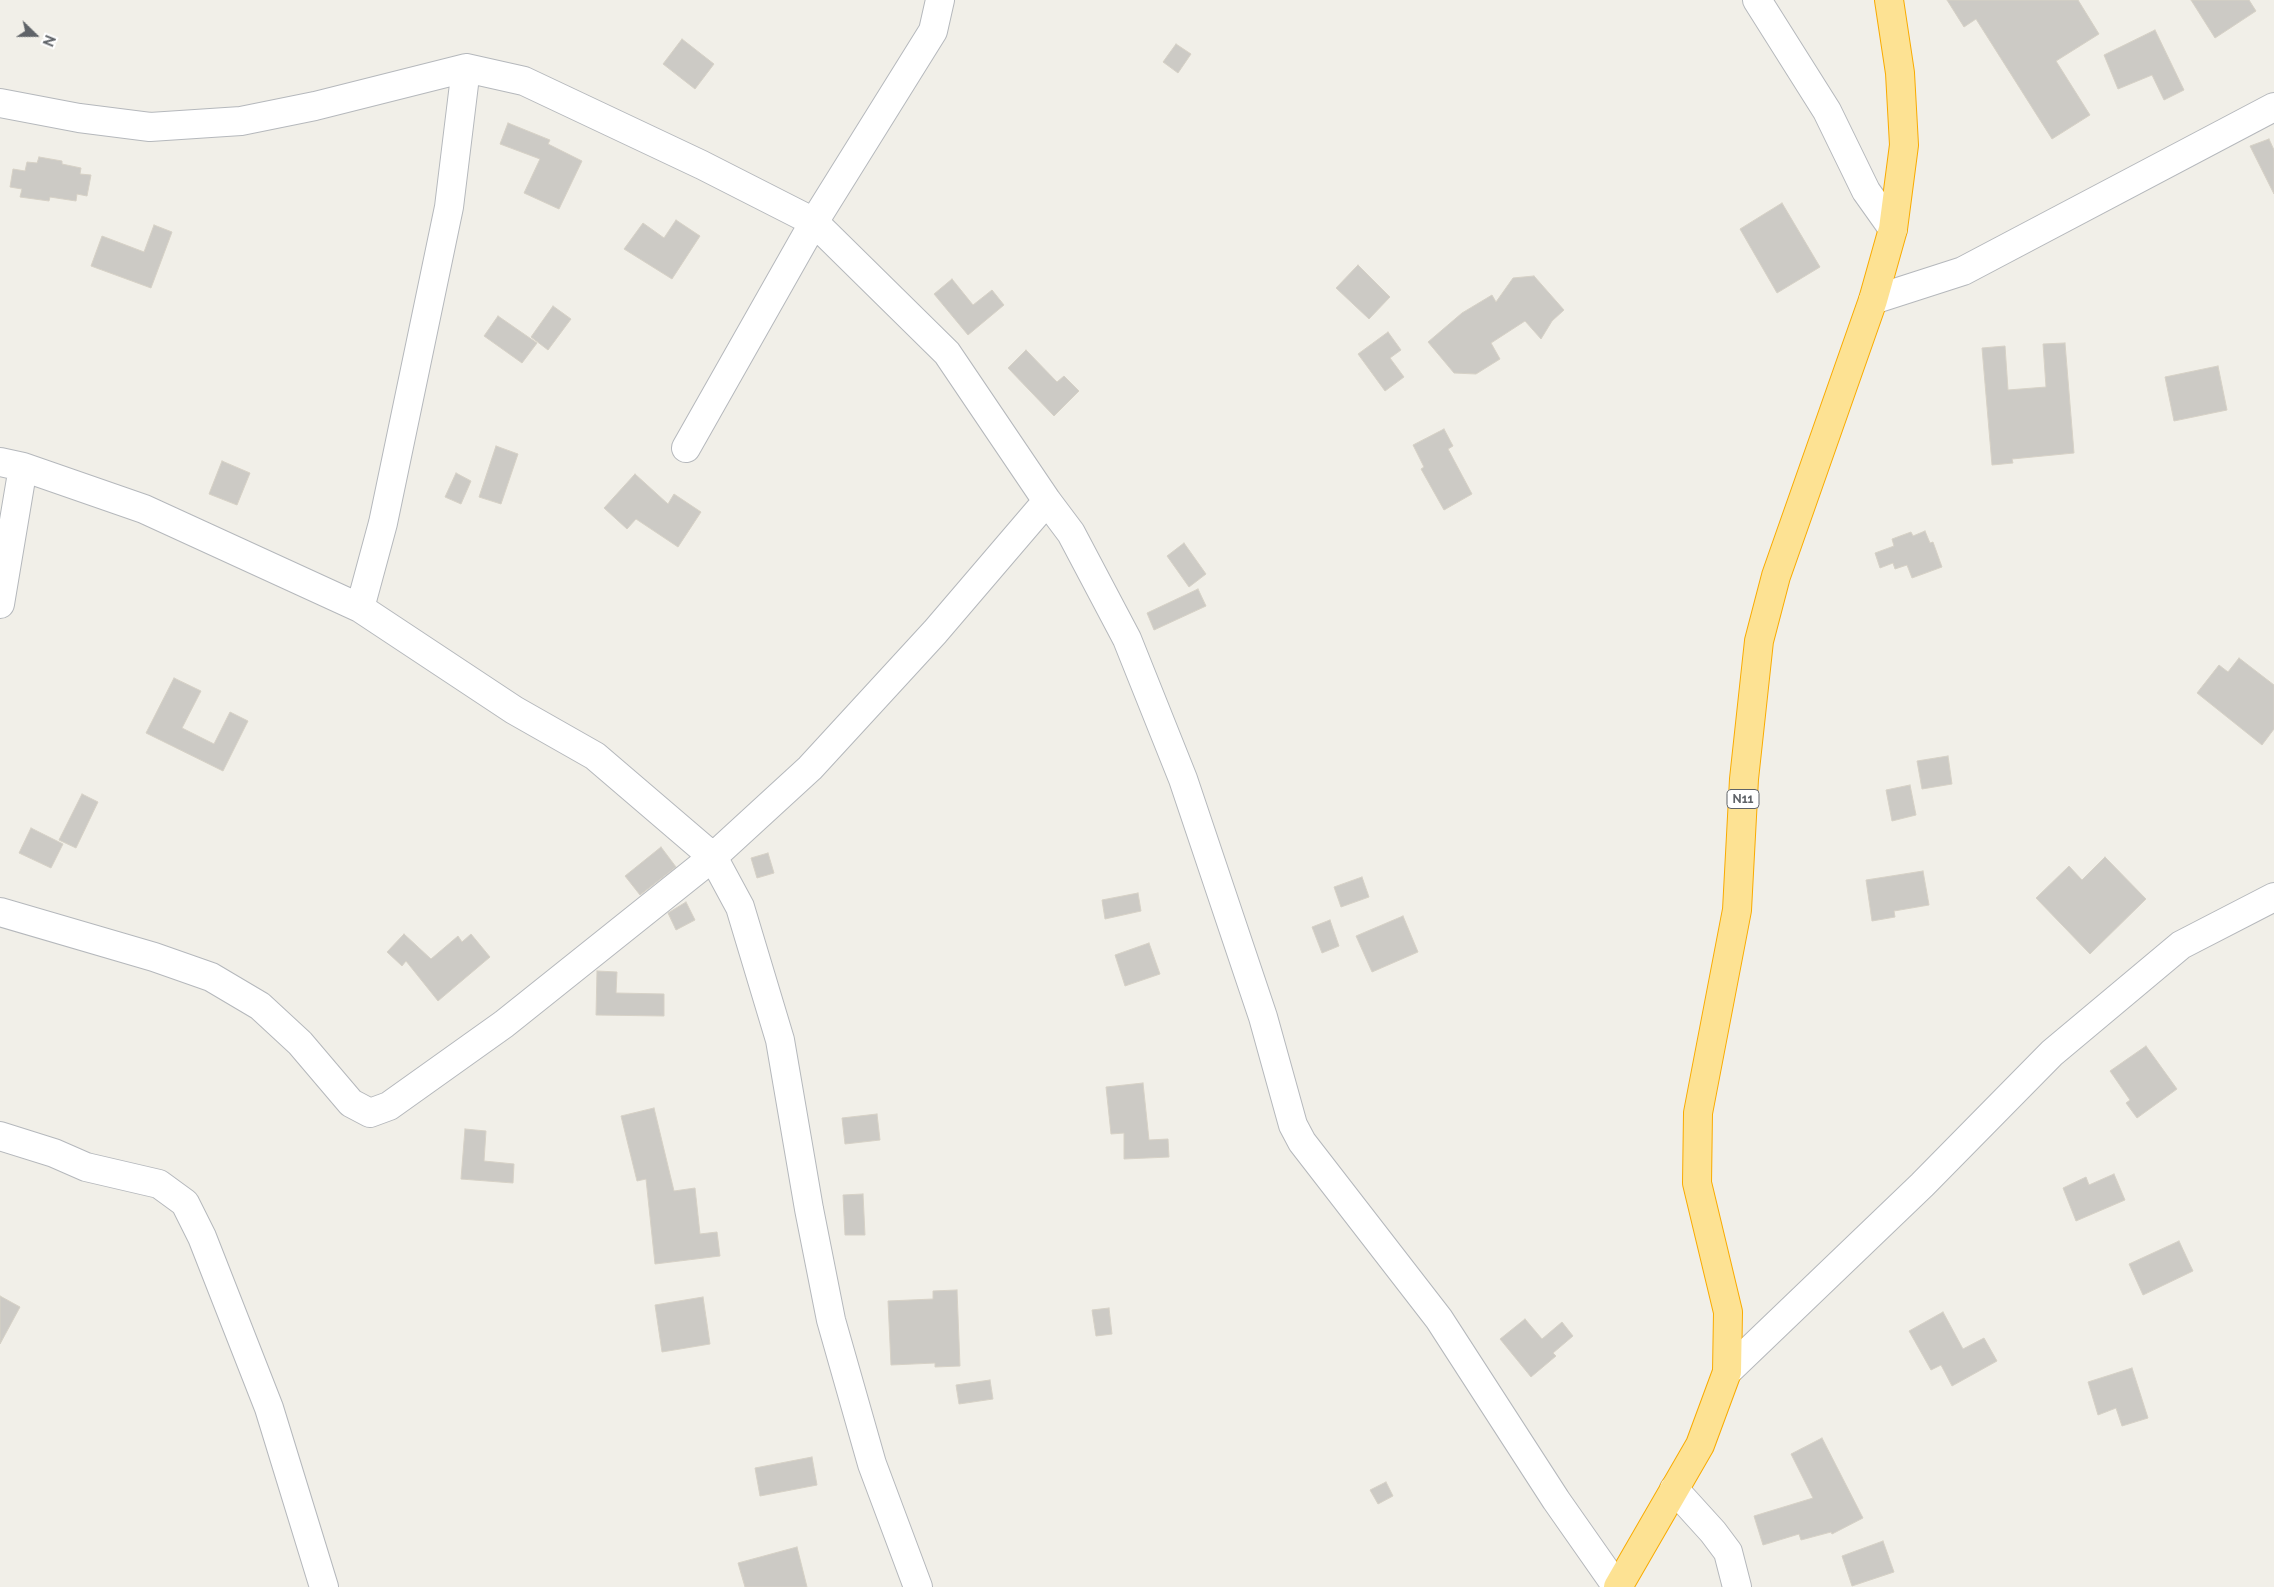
<!DOCTYPE html>
<style>
body{margin:0}
#map{position:relative;width:2274px;height:1587px;overflow:hidden;background:#f1efe8;font-family:Raleway,sans-serif}
canvas{display:block}
.north{position:absolute;left:10px;top:10px;width:50px;height:50px;-webkit-text-stroke:4px #fff;paint-order:stroke;rotate:112deg;font-size:14px;font-weight:700;line-height:20px;text-align:center;color:#5f6368}
.north::after{content:'';display:block;margin:auto;width:18px;height:22px;background:#5f6368;clip-path:polygon(50% 0,100% 100%,50% 72%,0 100%)}
</style>
<div id="map">
<canvas width="2274" height="1587"></canvas>
<div class="north">N</div>
</div>
<script>
const ctx = document.querySelector('canvas').getContext('2d');
ctx.lineJoin = 'round';
function paint(path, color) {
  ctx.fillStyle = color;
  ctx.fill(path, 'evenodd');
}
function toPath(rows) {
  const path = new Path2D();
  for (const r of rows) {
    path.moveTo(r[0], r[1]);
    for (let i = 2; i < r.length; i += 2) path.lineTo(r[i], r[i + 1]);
  }
  return path;
}
function strokePath(path, color, width, dash) {
  ctx.strokeStyle = color;
  ctx.lineWidth = width;
  ctx.lineCap = dash ? 'butt' : 'round';
  ctx.setLineDash(dash || []);
  ctx.stroke(path);
}
function label(font, color, halo, rows, align = 'center') {
  ctx.font = font + ' Raleway,sans-serif';
  ctx.lineWidth = 4.5;
  ctx.setLineDash([]);
  ctx.textBaseline = 'middle';
  ctx.strokeStyle = halo;
  ctx.fillStyle = color;
  for (const [text, x, y, turn = 0] of rows) {
    ctx.save();
    ctx.translate(x, y);
    ctx.rotate((+turn || 0) * Math.PI / 180);
    ctx.textAlign = isNaN(turn) ? turn : align;
    if (halo) ctx.strokeText(text, 0, 0);
    ctx.fillText(text, 0, 0);
    ctx.restore();
  }
}
const building = toPath([
 [1947,0,2078,0,2099,34,2056,61,2090,115,2052,139,1976,19,1964,27,1947,0],
 [2191,0,2249,0,2256,11,2215,38,2191,0],
 [2155,30,2184,90,2164,100,2152,75,2118,89,2104,55,2155,30],
 [682,39,714,64,695,89,663,64,682,39],
 [1176,44,1191,54,1178,73,1163,62,1176,44],
 [508,123,550,140,548,144,582,161,559,209,524,193,540,159,500,144,508,123],
 [2269,139,2274,150,2274,194,2250,146,2269,139],
 [39,157,62,161,62,164,81,168,80,174,91,175,87,196,77,194,76,201,50,197,49,201,20,197,22,189,10,187,13,169,25,171,27,162,37,163,39,157],
 [1782,203,1820,267,1777,293,1740,229,1782,203],
 [676,220,700,236,672,279,624,249,643,223,664,238,676,220],
 [154,225,172,232,151,288,91,266,102,236,144,252,154,225],
 [1358,265,1390,297,1369,319,1336,288,1358,265],
 [1534,276,1564,310,1552,321,1541,339,1525,321,1491,343,1500,359,1476,374,1454,373,1428,342,1462,313,1492,295,1496,302,1513,278,1534,276],
 [952,279,973,305,992,290,1004,305,968,335,934,294,952,279],
 [553,306,571,319,548,350,531,337,553,306],
 [498,316,537,343,522,363,484,336,498,316],
 [1388,332,1401,350,1390,358,1404,377,1385,391,1358,354,1388,332],
 [2065,343,2074,453,2012,459,2013,463,1992,465,1982,348,2005,346,2008,390,2046,387,2043,344,2065,343],
 [1026,350,1057,382,1064,376,1079,391,1054,416,1008,368,1026,350],
 [2218,366,2227,410,2174,421,2165,377,2218,366],
 [1444,429,1453,446,1448,449,1472,494,1444,510,1421,469,1424,467,1413,445,1444,429],
 [496,446,518,454,501,504,479,497,496,446],
 [222,461,250,473,237,505,209,494,222,461],
 [456,473,471,481,461,504,445,497,456,473],
 [635,474,668,504,674,494,701,512,678,547,636,519,627,529,604,508,635,474],
 [1925,531,1930,543,1933,542,1942,567,1912,578,1907,565,1895,569,1893,563,1880,568,1875,553,1894,546,1892,539,1911,532,1913,536,1925,531],
 [1184,543,1206,574,1189,587,1167,556,1184,543],
 [1198,589,1206,606,1154,630,1147,613,1198,589],
 [2239,658,2274,685,2274,729,2262,745,2197,693,2219,665,2228,672,2239,658],
 [174,678,201,691,182,728,214,744,230,712,248,721,223,771,146,733,174,678],
 [1948,756,1952,784,1922,789,1917,761,1948,756],
 [1910,785,1916,815,1892,821,1886,790,1910,785],
 [82,794,98,802,76,848,59,840,82,794],
 [31,828,63,844,51,868,19,853,31,828],
 [661,847,676,867,640,895,625,876,661,847],
 [768,853,774,873,757,878,751,858,768,853],
 [2105,857,2146,899,2090,954,2036,898,2069,866,2082,880,2105,857],
 [1923,871,1929,905,1894,911,1895,917,1872,921,1866,880,1923,871],
 [1362,877,1369,897,1341,907,1334,887,1362,877],
 [1138,893,1141,911,1105,919,1102,900,1138,893],
 [686,902,695,920,676,930,668,913,686,902],
 [1403,916,1418,952,1372,972,1356,936,1403,916],
 [1330,920,1339,946,1322,953,1312,927,1330,920],
 [404,934,431,959,458,936,462,942,471,934,490,957,438,1001,406,961,402,966,387,952,404,934],
 [1149,943,1160,974,1125,986,1115,955,1149,943],
 [597,971,617,972,616,993,664,994,664,1016,596,1015,597,971],
 [2146,1046,2177,1089,2137,1118,2126,1103,2130,1100,2110,1071,2146,1046],
 [1143,1083,1149,1140,1168,1139,1169,1157,1124,1159,1124,1133,1111,1134,1106,1087,1143,1083],
 [654,1108,674,1191,695,1188,700,1234,717,1232,720,1256,655,1264,646,1179,637,1181,621,1116,654,1108],
 [877,1114,880,1140,845,1144,842,1118,877,1114],
 [465,1129,486,1131,484,1161,514,1164,513,1183,461,1179,465,1129],
 [2114,1174,2125,1200,2076,1221,2063,1188,2086,1177,2089,1185,2114,1174],
 [863,1194,865,1235,845,1235,843,1195,863,1194],
 [2179,1241,2193,1271,2143,1295,2129,1264,2179,1241],
 [957,1290,960,1366,935,1367,935,1363,891,1365,888,1301,933,1299,933,1291,957,1290],
 [0,1296,20,1307,0,1344,0,1296],
 [703,1297,710,1344,662,1352,655,1305,703,1297],
 [1109,1308,1112,1334,1096,1336,1092,1310,1109,1308],
 [1943,1312,1963,1349,1984,1338,1997,1361,1952,1386,1941,1365,1931,1370,1909,1331,1943,1312],
 [1525,1319,1542,1339,1562,1322,1573,1336,1553,1353,1556,1356,1531,1377,1500,1339,1525,1319],
 [2132,1368,2148,1418,2122,1426,2116,1408,2098,1415,2088,1382,2132,1368],
 [990,1380,993,1399,959,1404,956,1385,990,1380],
 [1822,1438,1863,1518,1832,1534,1831,1532,1801,1540,1799,1534,1763,1545,1754,1516,1813,1498,1791,1454,1822,1438],
 [812,1457,817,1485,760,1496,755,1468,812,1457],
 [1386,1482,1393,1496,1378,1504,1370,1490,1386,1482],
 [1883,1541,1894,1572,1852,1586,1842,1556,1883,1541],
 [797,1547,807,1587,745,1587,738,1563,797,1547]
]);
paint(building, '#cccac5');
strokePath(building, '#d6d1c6', 1);
const minor = toPath([
 [1757,0,1827,111,1866,191,1893,229],
 [0,103,79,118,150,127,241,121,315,106,466,68],
 [1873,300,1963,271,2274,107],
 [686,448,814,222,933,31,940,0],
 [0,462,23,467,144,509,360,608,514,710,595,756,713,857,740,907,780,1040,809,1209,831,1320,872,1464,918,1587],
 [0,604,23,467],
 [360,608,383,523,449,207,466,68,524,81,702,165,814,222,947,353,1047,501,1071,533,1127,639,1183,779,1263,1017,1293,1125,1302,1142,1439,1319,1556,1500,1617,1587],
 [0,912,154,957,211,977,260,1006,300,1043,351,1103,370,1113,389,1106,504,1024,713,857,810,768,935,632,1047,501],
 [0,1136,54,1153,86,1167,159,1184,185,1203,202,1237,269,1408,324,1587],
 [1727,1372,1922,1185,2052,1053,2181,945,2274,897],
 [1674,1489,1713,1532,1728,1552,1737,1587]
]);
const highway = toPath([
 [1618,1587,1700,1445,1727,1372,1728,1312,1697,1183,1698,1113,1737,910,1744,779,1759,641,1776,576,1873,300,1893,229,1904,145,1900,73,1889,0]
]);
strokePath(minor, '#b5b8bc', 30);
strokePath(highway, '#f9ab00', 30);
strokePath(minor, '#fff', 28);
strokePath(highway, '#fde293', 28);
for (const [x, y, w] of [
 [1743,799,32]
]) {
  const box = new Path2D();
  box.roundRect(x - w / 2, y - 9.5, w, 19, 4);
  ctx.fillStyle = '#fff';
  ctx.fill(box);
  strokePath(box, '#5f6368', 1);
}
label('bold 12px', '#5f6368', null, [
 ["N11",1743,799]
]);
</script>
